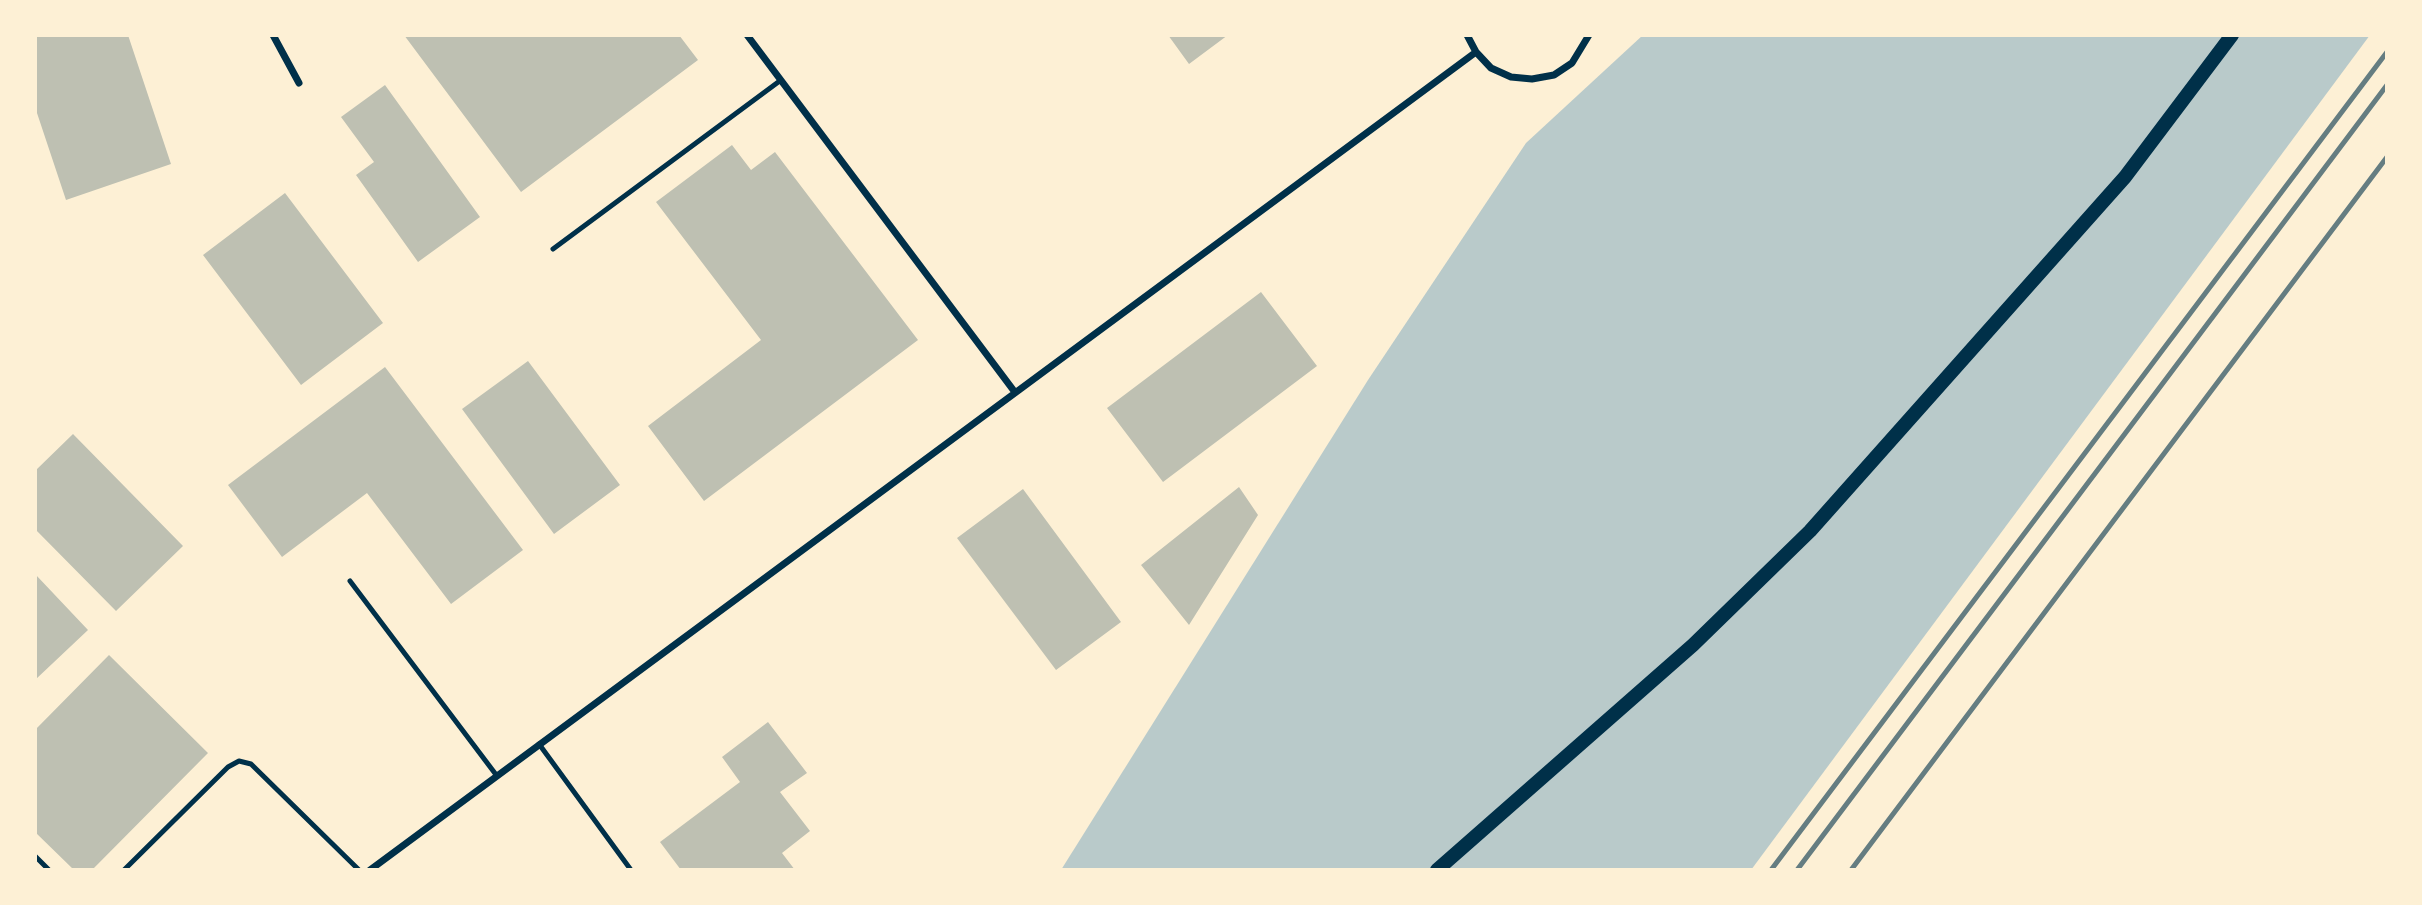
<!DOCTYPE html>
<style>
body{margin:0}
#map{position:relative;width:2422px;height:905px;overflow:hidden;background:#fdf0d5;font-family:Karla,sans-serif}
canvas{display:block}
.frame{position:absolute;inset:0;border:37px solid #fdf0d5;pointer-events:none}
</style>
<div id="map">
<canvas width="2422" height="905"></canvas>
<div class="frame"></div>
</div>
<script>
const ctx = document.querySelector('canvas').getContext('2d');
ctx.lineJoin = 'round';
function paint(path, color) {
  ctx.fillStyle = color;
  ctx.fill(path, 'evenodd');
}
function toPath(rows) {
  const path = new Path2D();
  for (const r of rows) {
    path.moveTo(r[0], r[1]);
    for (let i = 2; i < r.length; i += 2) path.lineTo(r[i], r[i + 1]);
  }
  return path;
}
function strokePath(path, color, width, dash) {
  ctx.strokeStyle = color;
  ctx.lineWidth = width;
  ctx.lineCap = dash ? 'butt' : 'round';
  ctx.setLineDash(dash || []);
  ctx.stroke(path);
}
paint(toPath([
 [1643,35,2370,35,1751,870,1061,870,1368,380,1526,143]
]), '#b9caca');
paint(toPath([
 [35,35,128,35,171,164,66,200,35,107],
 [404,35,679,35,698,60,521,192],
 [1168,35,1228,35,1189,64],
 [385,85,480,217,418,262,356,175,374,162,341,117],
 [732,145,751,170,775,152,918,340,704,501,648,426,761,340,656,202],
 [285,193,383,323,301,385,203,255],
 [1261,292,1317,366,1163,482,1107,408],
 [528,361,620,485,554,534,462,409],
 [385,367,523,550,451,604,367,493,282,557,228,485],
 [73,434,183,546,116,611,35,529,35,471],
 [1239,487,1258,515,1189,625,1141,565],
 [1023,489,1121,622,1056,670,957,538],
 [36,575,88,630,35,680,35,576],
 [109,655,208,753,92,870,74,870,35,832,35,730],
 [768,722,807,773,780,792,810,831,782,853,795,870,681,870,660,842,740,782,722,757]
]), '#bec0b2');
strokePath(toPath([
 [553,249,781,80],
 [350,581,497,776],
 [539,744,631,870],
 [35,856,49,870],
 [124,870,228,767,239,761,251,764,359,870]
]), '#003049', 5);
strokePath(toPath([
 [273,35,299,83],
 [747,35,1014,391],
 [1467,35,1476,52,1491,68,1511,77,1532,79,1554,75,1572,63,1589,35],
 [370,870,1476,52]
]), '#003049', 7);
strokePath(toPath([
 [1437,870,1693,645,1810,531,2125,177,2232,35]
]), '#003049', 14);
strokePath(toPath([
 [1771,870,2387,52],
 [1797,870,2387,85],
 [1851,870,2387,157]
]), '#657d81', 5);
</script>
